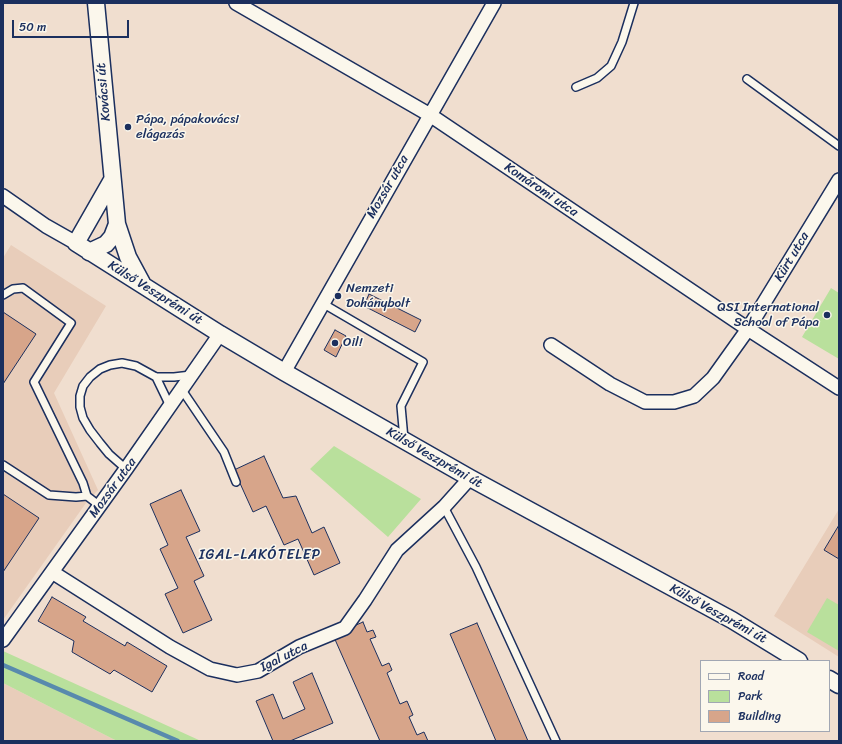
<!DOCTYPE html>
<meta charset="utf-8">
<style>
body{margin:0}
#map{position:relative;width:842px;height:744px;overflow:hidden;background:#f0decf;font-family:Sriracha,sans-serif}
canvas{display:block}
.frame{position:absolute;inset:0;border:4px solid #1b2f5e;pointer-events:none}
.legend{position:absolute;left:700px;top:660px;width:130px;height:72px;box-sizing:border-box;background:#fbf7ec;border:1px solid #a1a7b3;margin:0;padding:5px 7px;list-style:none;font-size:12px;color:#1b2f5e}
.legend li{display:flex;align-items:center;gap:8px;height:20px}
.legend b{width:20px;border:1px solid #a1a7b3}
.scale{position:absolute;left:12px;top:20px;width:117px;height:18px;box-sizing:border-box;border:2px solid #1b2f5e;border-top:0;padding-left:5px;font-size:12px;line-height:14px;white-space:nowrap;color:#1b2f5e;-webkit-text-stroke:3px #fbf7ec;paint-order:stroke}
</style>
<div id="map">
<canvas width="842" height="744"></canvas>
<div class="frame"></div>
<ul class="legend">
<li><b style="height:5px;background:#fbf7ec"></b>Road</li>
<li><b style="height:11px;background:#b9e09c"></b>Park</li>
<li><b style="height:11px;background:#d7a58a"></b>Building</li>
</ul>
<div class="scale">50 m</div>
</div>
<script>
const ctx = document.querySelector('canvas').getContext('2d');
ctx.lineJoin = 'round';
function paint(path, color) {
  ctx.fillStyle = color;
  ctx.fill(path, 'evenodd');
}
function toPath(rows) {
  const path = new Path2D();
  for (const r of rows) {
    path.moveTo(r[0], r[1]);
    for (let i = 2; i < r.length; i += 2) path.lineTo(r[i], r[i + 1]);
  }
  return path;
}
function strokePath(path, color, width, dash) {
  ctx.strokeStyle = color;
  ctx.lineWidth = width;
  ctx.lineCap = dash ? 'butt' : 'round';
  ctx.setLineDash(dash || []);
  ctx.stroke(path);
}
function label(font, color, halo, rows, align = 'center') {
  ctx.font = font + ' Sriracha,sans-serif';
  ctx.lineWidth = 3;
  ctx.setLineDash([]);
  ctx.textBaseline = 'middle';
  ctx.strokeStyle = halo;
  ctx.fillStyle = color;
  for (const [text, x, y, turn = 0] of rows) {
    ctx.save();
    ctx.translate(x, y);
    ctx.rotate((+turn || 0) * Math.PI / 180);
    ctx.textAlign = isNaN(turn) ? turn : align;
    if (halo) ctx.strokeText(text, 0, 0);
    ctx.fillText(text, 0, 0);
    ctx.restore();
  }
}
paint(toPath([
 [11,245,106,306,54,393,98,490,86,503,3,620,3,258],
 [839,509,839,657,774,616],
 [3,683,117,741,3,741]
]), '#e8cdba');
paint(toPath([
 [831,288,839,293,839,359,802,337],
 [334,446,421,499,388,537,310,469],
 [827,598,839,605,839,651,807,632],
 [3,651,201,741,117,741,3,683]
]), '#b9e09c');
strokePath(toPath([
 [3,665,178,741]
]), '#588aad', 4.5);
const building = toPath([
 [369,294,421,320,415,332,364,306,369,294],
 [3,312,36,334,3,384,3,312],
 [335,330,346,336,336,357,324,350,335,330],
 [264,456,283,498,296,496,312,533,324,527,340,563,314,575,298,539,284,545,266,506,253,512,234,470,264,456],
 [181,490,200,531,186,537,204,576,194,581,212,620,183,633,165,594,178,588,160,549,168,545,150,504,181,490],
 [3,494,39,518,3,572,3,494],
 [839,525,839,559,824,550,839,525],
 [52,597,86,617,83,621,125,646,127,642,167,666,152,692,114,670,110,674,72,652,74,641,38,621,52,597],
 [363,622,367,632,373,630,376,637,370,639,382,666,389,663,392,670,387,673,400,704,407,701,413,715,409,717,417,735,424,732,428,741,380,741,333,635,363,622],
 [477,623,528,741,496,741,450,634,477,623],
 [312,673,333,723,290,741,273,741,256,701,273,694,283,719,305,709,293,682,312,673]
]);
paint(building, '#d7a58a');
strokePath(building, '#1b2f5e', 1);
const service = toPath([
 [747,79,839,146],
 [576,87,597,78,611,66,622,42,634,3],
 [3,295,13,289,23,288,71,323,34,382,83,483,87,496,100,506],
 [322,303,423,362,401,406,404,439],
 [156,377,170,406],
 [182,390,224,452,236,482],
 [3,465,49,495,76,497,87,496],
 [126,469,109,454,100,443,90,430,83,418,80,407,80,396,83,386,90,377,100,369,110,365,122,363,136,366,156,377,174,377,191,375],
 [444,507,476,567,556,741]
]);
const minor = toPath([
 [236,3,430,115,748,329,839,388],
 [3,196,46,226,76,243],
 [551,345,610,384,645,402,674,402,694,396,713,378,748,329,839,180],
 [284,372,494,3],
 [52,572,170,647,210,669,237,675,258,671,299,647,345,628,365,600,397,550,444,507,470,478],
 [3,640,126,469,220,334]
]);
const tertiary = toPath([
 [96,3,117,224,128,257,142,283],
 [112,180,76,243,220,334,284,372,470,478,732,620,799,661],
 [89,252,106,244,112,237,117,224],
 [829,679,839,685]
]);
strokePath(service, '#1b2f5e', 10);
strokePath(minor, '#1b2f5e', 16);
strokePath(tertiary, '#1b2f5e', 19);
strokePath(service, '#fbf7ec', 7);
strokePath(minor, '#fbf7ec', 13);
strokePath(tertiary, '#fbf7ec', 16);
for (const [x, y, r, color] of [
 [128,127,4,"#1b2f5e"],
 [338,296,4,"#1b2f5e"],
 [827,315,4,"#1b2f5e"],
 [335,343,4,"#1b2f5e"]
]) {
  const dot = new Path2D();
  dot.arc(x, y, r, 0, 2 * Math.PI);
  ctx.fillStyle = color;
  ctx.fill(dot);
  strokePath(dot, '#fbf7ec', 1.5);
}
label('13px', '#1b2f5e', '#fbf7ec', [
 ["Kovácsi út",104,92,-95],
 ["Mozsár utca",388,187,-60],
 ["Komáromi utca",541,190,34],
 ["Kürt utca",792,257,-59],
 ["Külső Veszprémi út",155,293,32],
 ["Külső Veszprémi út",434,458,30],
 ["Mozsár utca",113,488,-54],
 ["Külső Veszprémi út",718,614,29],
 ["Igal utca",284,657,-27]
]);
label('13px', '#1b2f5e', '#fbf7ec', [
 ["Pápa, pápakovácsi",136,120],
 ["elágazás",136,135],
 ["Nemzeti",346,289],
 ["Dohánybolt",346,304],
 ["QSI International",819,308,"right"],
 ["School of Pápa",819,323,"right"],
 ["Oil!",343,343]
], 'left');
ctx.letterSpacing = '1px';
label('14px', '#1b2f5e', '#fbf7ec', [
 ["IGAL-LAKÓTELEP",260,555]
]);
ctx.letterSpacing = '0px';
</script>
